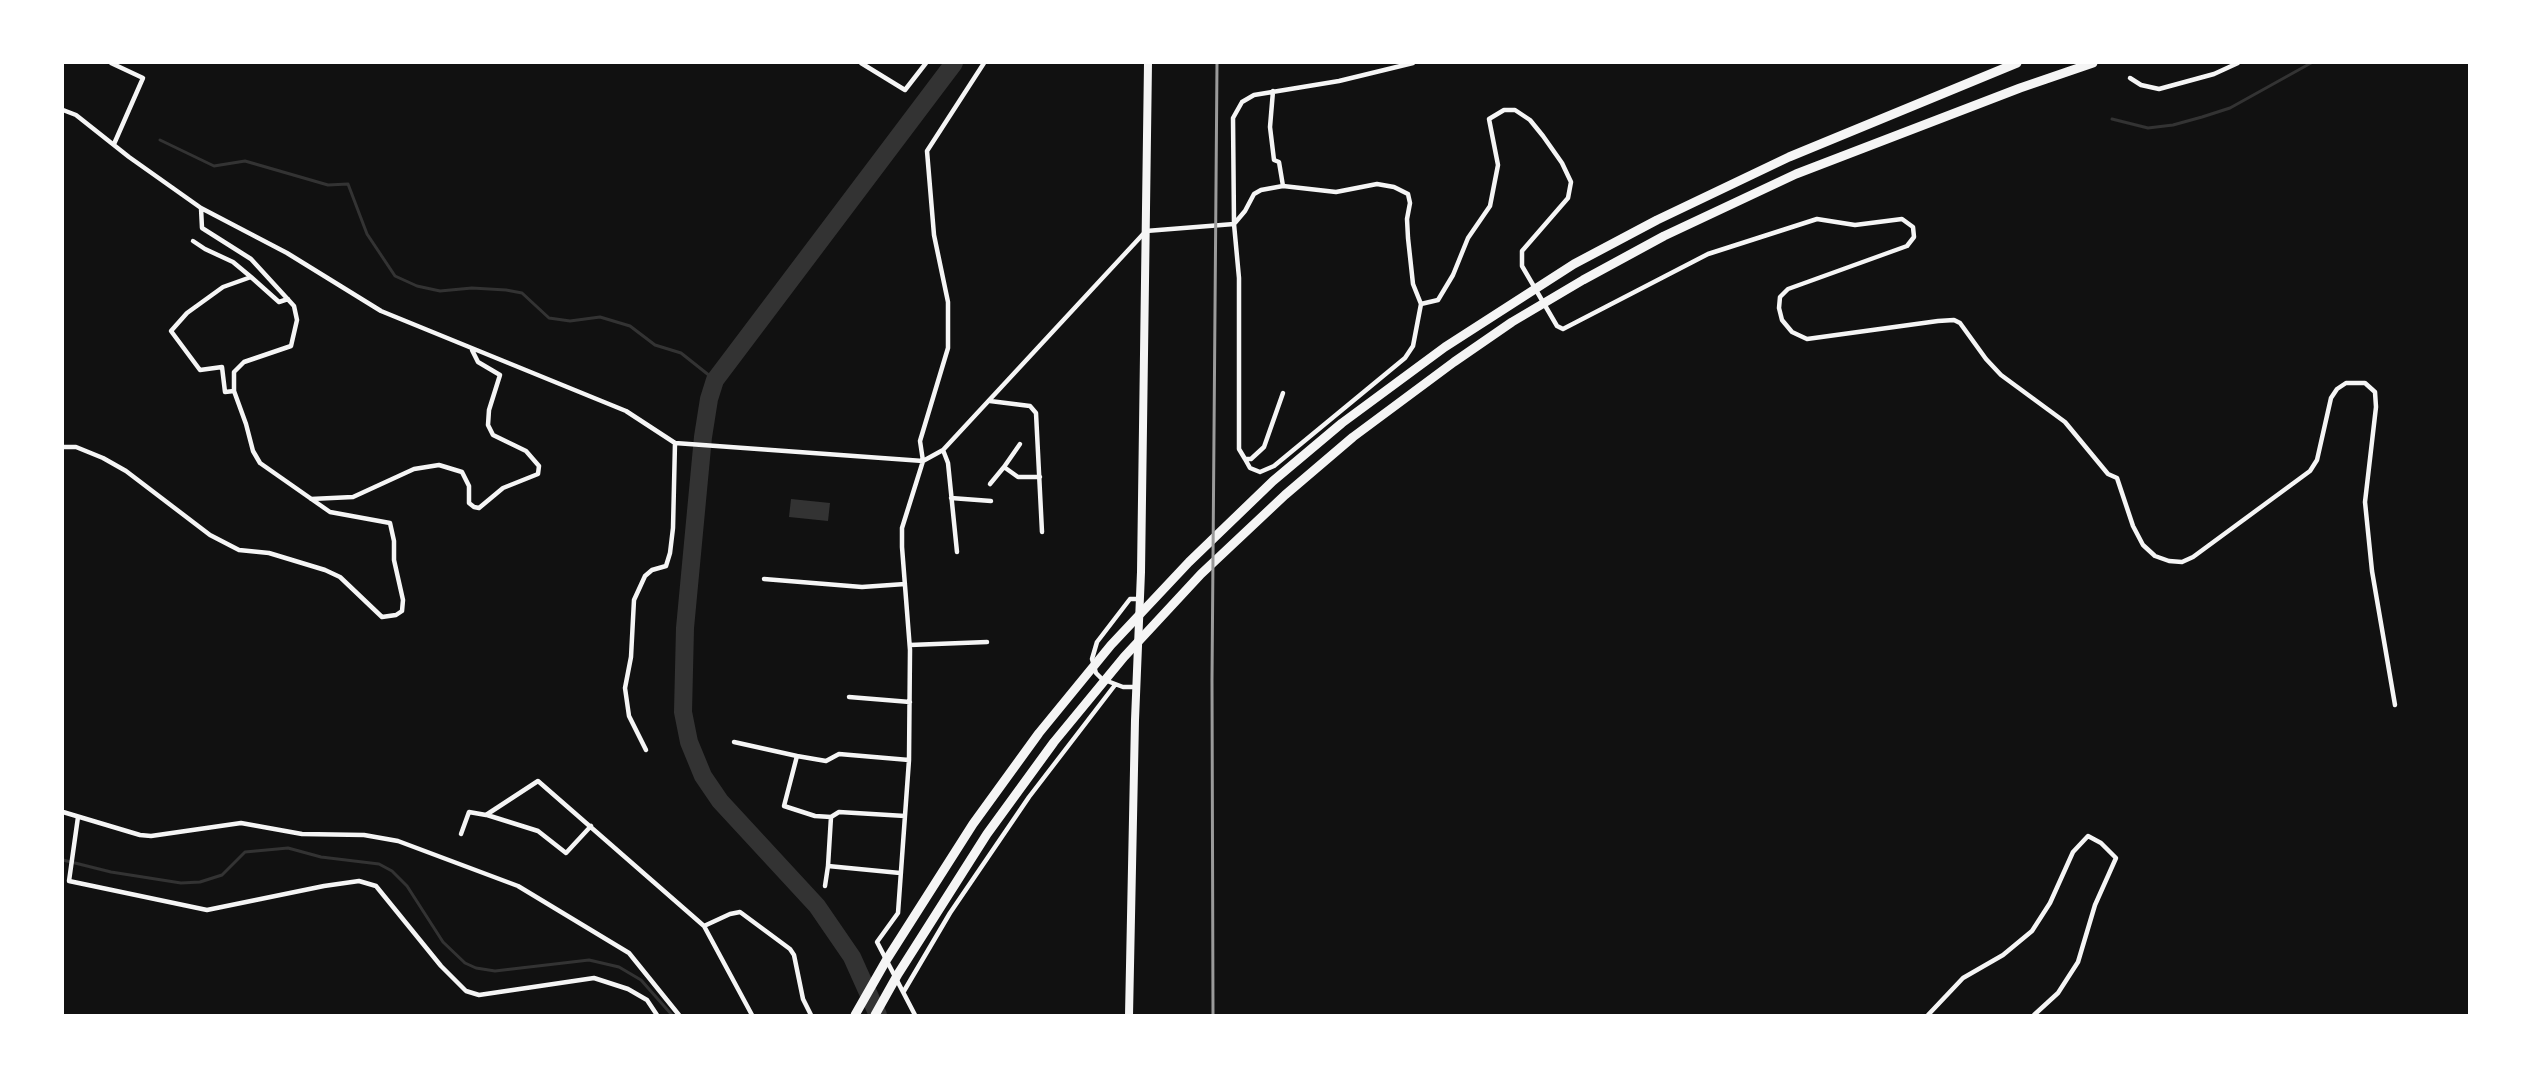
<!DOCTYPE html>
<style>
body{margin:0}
#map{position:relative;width:2532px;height:1078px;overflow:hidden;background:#111;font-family:"IBM Plex Sans",sans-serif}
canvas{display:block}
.frame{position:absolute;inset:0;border:64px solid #fff;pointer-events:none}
</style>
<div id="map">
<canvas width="2532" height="1078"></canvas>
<div class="frame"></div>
</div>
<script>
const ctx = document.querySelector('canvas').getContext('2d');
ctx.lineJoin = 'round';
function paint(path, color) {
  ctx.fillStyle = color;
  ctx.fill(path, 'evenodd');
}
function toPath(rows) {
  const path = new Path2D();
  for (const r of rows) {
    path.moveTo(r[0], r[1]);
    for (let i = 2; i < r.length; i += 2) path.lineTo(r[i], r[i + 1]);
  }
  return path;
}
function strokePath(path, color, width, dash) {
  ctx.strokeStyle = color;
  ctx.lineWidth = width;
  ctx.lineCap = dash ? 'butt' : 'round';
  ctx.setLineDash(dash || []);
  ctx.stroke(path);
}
paint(toPath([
 [791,499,830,503,828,521,789,517]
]), '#333');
strokePath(toPath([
 [2112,119,2148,128,2173,125,2202,117,2230,108,2311,63],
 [160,140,214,166,245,161,328,185,348,184,367,234,395,276,417,286,440,291,472,288,506,290,522,293,549,318,570,321,600,317,630,326,655,345,681,353,715,380],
 [63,860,111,872,181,883,200,882,222,875,245,852,288,848,321,857,379,864,392,871,407,886,443,942,465,963,476,968,495,971,589,960,619,967,641,980,672,1015]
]), '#333', 3);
strokePath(toPath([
 [878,1015,852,957,817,906,720,801,703,776,689,742,683,712,685,628,703,437,709,399,715,380,954,63]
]), '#333', 18);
strokePath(toPath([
 [111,63,143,78,114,144],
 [861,63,905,90,926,63],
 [2130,78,2141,85,2159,89,2214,74,2238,63],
 [1273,91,1270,127,1274,160,1279,162,1283,186],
 [63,110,76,115,129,157,201,208,287,253,381,311,626,411,675,443,923,461,943,450,1146,231,1234,224,1245,211,1254,194,1261,190,1283,186,1336,192,1377,184,1394,187,1408,194,1410,203,1407,219,1408,238,1413,284,1421,304,1438,300,1453,275,1468,238,1490,206,1498,165,1489,119,1504,110,1515,110,1530,120,1543,136,1562,163,1571,182,1568,198,1522,251,1522,266,1557,326,1563,329,1708,254,1817,219,1855,225,1902,219,1913,227,1914,237,1907,246,1788,289,1780,297,1779,308,1782,320,1792,332,1807,339,1938,321,1954,320,1960,323,1986,359,2001,375,2065,422,2108,474,2117,478,2133,526,2143,545,2155,556,2169,561,2182,562,2193,557,2310,471,2317,460,2331,398,2337,389,2346,383,2365,383,2375,392,2376,407,2365,502,2372,571,2395,705],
 [193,241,205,249,233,262,251,277],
 [234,391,225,392,222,367,200,370,171,331,187,313,223,287,251,277,279,302,288,299],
 [1283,393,1264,447,1251,459,1245,459,1239,449,1239,278,1234,224,1233,118,1242,102,1254,95,1339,81,1413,63],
 [990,401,1030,406,1036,413,1042,532],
 [1020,444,1004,467,1018,477,1040,477],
 [63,447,76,447,103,458,126,471,210,535,239,550,269,553,325,570,340,577,382,617,396,615,402,611,403,600,394,560,394,541,390,523,330,512,260,463,253,451,246,424,234,391,234,372,244,362,291,346,297,320,294,306,251,259,202,228,201,208],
 [943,450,948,463,957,552],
 [1245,459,1250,468,1260,472,1274,466,1405,358,1413,346,1421,304],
 [990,484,1004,467],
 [951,498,991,501],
 [311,499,353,497,414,469,439,465,462,472,469,486,469,503,474,507,479,508,503,488,538,474,539,466,526,451,493,435,488,425,489,410,500,375,478,362,472,350],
 [764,579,862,587,905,584],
 [910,645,987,642],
 [1137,687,1123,687,1102,679,1096,673,1092,659,1097,642,1130,599,1140,599],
 [849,697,910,702],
 [734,742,797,756],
 [646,750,629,716,625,688,631,657,634,600,645,576,652,570,666,566,670,553,673,528,675,443],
 [63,812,140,835,151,836,241,823,302,834,364,835,398,841,518,886,629,953,679,1015],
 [487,815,538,831,566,853,591,826],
 [78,817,69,881,207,910,324,886,359,881,376,886,441,966,466,991,479,995,594,978,628,989,647,1000,657,1015],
 [831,817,815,816,784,806,797,756,826,761,839,754,909,760],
 [461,834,469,812,486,815,538,781,704,926,752,1015],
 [900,873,828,866,831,817,839,812,905,816],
 [825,886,828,866],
 [704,926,730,914,740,912,790,949,794,955,803,999,811,1015],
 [904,991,950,913,1029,797,1115,685],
 [915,1015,877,942,898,913,909,760,910,650,902,547,902,528,923,461,920,441,948,348,948,302,934,235,927,151,984,63],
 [1928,1015,1963,978,2003,955,2032,931,2050,903,2073,852,2088,836,2101,843,2116,858,2095,905,2078,962,2058,993,2034,1015]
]), '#f5f5f5', 4.5);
strokePath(toPath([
 [1129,1015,1135,720,1141,572,1148,63]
]), '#f5f5f5', 8);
strokePath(toPath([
 [855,1015,887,959,973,824,1039,733,1111,645,1189,562,1273,481,1342,423,1445,347,1574,264,1657,220,1789,157,2017,63],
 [875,1015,898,974,987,834,1054,742,1124,657,1201,574,1285,495,1353,437,1454,362,1512,322,1583,280,1664,236,1796,174,2020,88,2093,63]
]), '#f5f5f5', 9);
strokePath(toPath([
 [1213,1015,1212,679,1217,63]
]), '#9a9a9a', 3);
</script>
